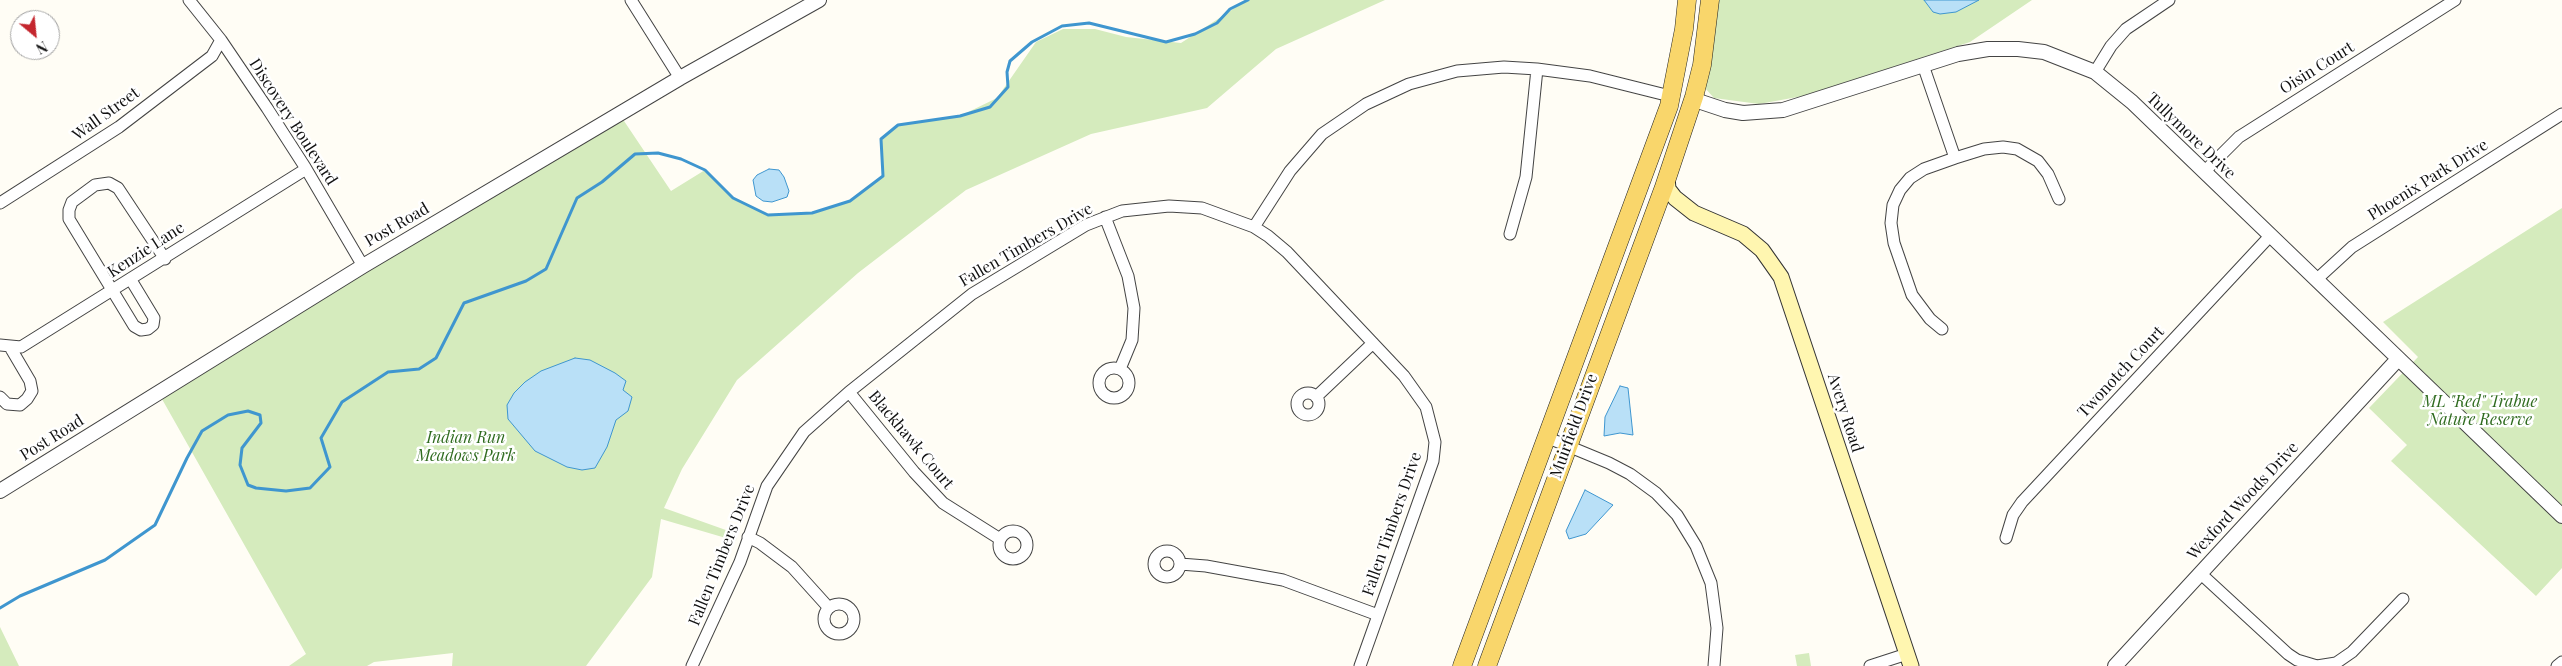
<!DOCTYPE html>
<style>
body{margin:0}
#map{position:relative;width:2562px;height:666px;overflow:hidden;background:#fffdf5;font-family:"Playfair Display",serif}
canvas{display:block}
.north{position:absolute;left:10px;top:10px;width:50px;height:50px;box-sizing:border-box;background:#fff;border:1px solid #a0a0a0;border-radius:50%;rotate:152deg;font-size:14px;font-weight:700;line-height:20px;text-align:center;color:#111}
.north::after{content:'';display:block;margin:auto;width:18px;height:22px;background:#c4262e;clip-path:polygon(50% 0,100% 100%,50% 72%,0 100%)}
</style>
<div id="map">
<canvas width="2562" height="666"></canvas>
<div class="north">N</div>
</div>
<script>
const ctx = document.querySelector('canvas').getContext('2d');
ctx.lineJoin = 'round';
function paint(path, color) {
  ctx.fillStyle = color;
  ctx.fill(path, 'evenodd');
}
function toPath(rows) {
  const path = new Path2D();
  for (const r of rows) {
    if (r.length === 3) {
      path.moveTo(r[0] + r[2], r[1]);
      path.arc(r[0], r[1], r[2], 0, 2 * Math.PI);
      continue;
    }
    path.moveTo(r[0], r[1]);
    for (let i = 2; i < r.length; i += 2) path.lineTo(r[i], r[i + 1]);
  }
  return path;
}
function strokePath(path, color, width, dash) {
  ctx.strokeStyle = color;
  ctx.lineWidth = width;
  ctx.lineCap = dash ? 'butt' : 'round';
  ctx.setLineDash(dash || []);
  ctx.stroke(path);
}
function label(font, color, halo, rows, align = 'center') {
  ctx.font = font + ' "Playfair Display",serif';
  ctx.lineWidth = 5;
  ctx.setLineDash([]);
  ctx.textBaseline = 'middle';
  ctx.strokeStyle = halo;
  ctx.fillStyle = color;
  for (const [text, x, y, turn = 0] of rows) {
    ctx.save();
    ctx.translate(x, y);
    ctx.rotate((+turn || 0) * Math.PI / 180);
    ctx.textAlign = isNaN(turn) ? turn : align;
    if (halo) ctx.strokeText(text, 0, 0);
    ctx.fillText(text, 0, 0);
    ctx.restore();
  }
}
paint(toPath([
 [1247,0,1385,0,1276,49,1207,108,1091,134,966,190,858,273,737,380,682,469,664,508,737,534,736,541,661,519,652,577,586,666,452,666,453,653,374,662,367,666,289,666,306,654,158,392,620,115,671,191,705,170,733,198,768,215,812,213,850,201,883,176,881,139,898,125,960,116,997,98,1036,42,1063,29,1095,29,1126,37,1181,43],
 [1717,0,2032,0,1970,42,1803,96,1759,104,1714,98,1705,88],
 [2562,208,2562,568,2536,596,2391,461,2407,445,2369,408,2418,357,2383,322],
 [0,627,19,666,0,666],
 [1809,653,1811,666,1797,666,1795,655]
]), '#d5ebbd');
const water = toPath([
 [1924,0,1979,0,1956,12,1940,14,1933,12,1924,0],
 [769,169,779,170,784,177,789,191,787,197,772,202,763,201,756,196,753,180,757,175,769,169],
 [575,358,590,360,615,373,626,381,623,390,632,397,628,411,616,420,607,447,595,468,582,470,567,467,535,451,508,419,507,405,514,393,525,382,541,371,575,358],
 [1620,386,1628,388,1633,435,1620,433,1604,436,1605,417,1620,386],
 [1585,490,1613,505,1586,534,1569,539,1566,531,1585,490]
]);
paint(water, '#b9e0f7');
strokePath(water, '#3f96cf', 1);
strokePath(toPath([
 [0,608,20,596,105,560,155,525,187,458,202,431,228,415,248,411,260,415,261,423,242,448,240,465,248,485,256,488,286,491,310,488,330,467,321,438,342,402,388,372,419,369,436,358,464,303,526,281,546,269,577,198,602,182,635,154,658,153,681,159,705,170,733,198,768,215,812,213,850,201,883,176,881,139,898,125,960,116,990,107,1008,87,1007,72,1010,61,1032,42,1062,26,1089,23,1166,42,1195,34,1217,23,1230,9,1248,0]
]), '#3f96cf', 3);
const minor = toPath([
 [189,0,221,40,267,108,305,167,363,266],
 [631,0,680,78],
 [1923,65,1955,158],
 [2095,72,2111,46,2126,29,2169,0],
 [2204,172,2239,137,2455,0],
 [0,203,119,127,212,56,221,40],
 [1105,217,1128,276,1134,308,1132,340,1120,369],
 [1254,227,1290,171,1322,134,1366,104,1409,84,1457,71,1504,67,1537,69,1590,76,1670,96],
 [1510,234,1526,177,1537,69],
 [131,280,154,318,153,325,148,329,141,330,134,326,69,219,69,210,72,202,95,185,109,183,118,188,165,259],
 [2316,280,2352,247,2562,114],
 [1942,329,1930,319,1912,295,1894,243,1891,223,1893,205,1900,190,1910,178,1924,169,1955,158,1984,149,2003,147,2017,149,2038,161,2048,174,2059,199],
 [0,345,21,347,306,169],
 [1114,383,15],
 [849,392,914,472,943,503,1000,539],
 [1308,404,11],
 [0,397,7,404,20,405,27,399,32,391,30,381,10,347],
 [1316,397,1373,343],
 [1546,437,1609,463,1630,474,1656,493,1677,515,1696,546,1711,583,1717,628,1714,666],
 [1013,545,14],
 [748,537,760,543,792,567,829,608],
 [2006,538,2013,515,2022,502,2270,236],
 [1167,564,13],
 [1180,564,1206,566,1283,580,1378,615],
 [2200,573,2288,654,2297,660,2317,666,2336,663,2352,652,2403,599],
 [839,619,15],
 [692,666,740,562,767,486,804,432,849,392,972,294,1086,225,1122,211,1169,206,1202,208,1254,227,1268,236,1287,252,1404,376,1426,407,1435,442,1433,461,1360,666],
 [1870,666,1907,654],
 [2557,666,2562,662]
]);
const tertiary = toPath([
 [1694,97,1701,102,1725,110,1743,113,1783,110,1958,54,1988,49,2018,49,2044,52,2095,72,2132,102,2562,516],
 [0,491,363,266,680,78,819,0],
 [2115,666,2398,359]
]);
const secondary = toPath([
 [1667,177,1668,189,1675,198,1694,213,1743,234,1762,250,1781,277,1911,666]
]);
const primary = toPath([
 [1462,666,1669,106,1684,29,1687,0],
 [1487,666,1664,187,1694,97,1702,65,1710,0]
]);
strokePath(minor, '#444', 13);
strokePath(tertiary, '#444', 16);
strokePath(secondary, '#333', 17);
strokePath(primary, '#222', 19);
strokePath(minor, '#fff', 11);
strokePath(tertiary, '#fff', 14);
strokePath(secondary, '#fff6b0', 15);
strokePath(primary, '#f9d66b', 18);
label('16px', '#111', '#fff', [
 ["Oisin Court",2317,68,-32],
 ["Wall Street",106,114,-36],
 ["Discovery Boulevard",293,122,57],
 ["Tullymore Drive",2191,136,44],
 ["Phoenix Park Drive",2428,180,-32],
 ["Post Road",397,225,-30],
 ["Fallen Timbers Drive",1026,245,-30],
 ["Kenzie Lane",146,250,-33],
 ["Twonotch Court",2121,372,-47],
 ["Avery Road",1845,413,72],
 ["Muirfield Drive",1574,426,-70],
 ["Post Road",52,438,-32],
 ["Blackhawk Court",911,440,50],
 ["Wexford Woods Drive",2243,501,-47],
 ["Fallen Timbers Drive",1392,524,-71],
 ["Fallen Timbers Drive",722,555,-68]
]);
label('italic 16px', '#2f6b1f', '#fff', [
 ["ML \"Red\" Trabue",2480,402],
 ["Nature Reserve",2480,420],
 ["Indian Run",466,438],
 ["Meadows Park",466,456]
]);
</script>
